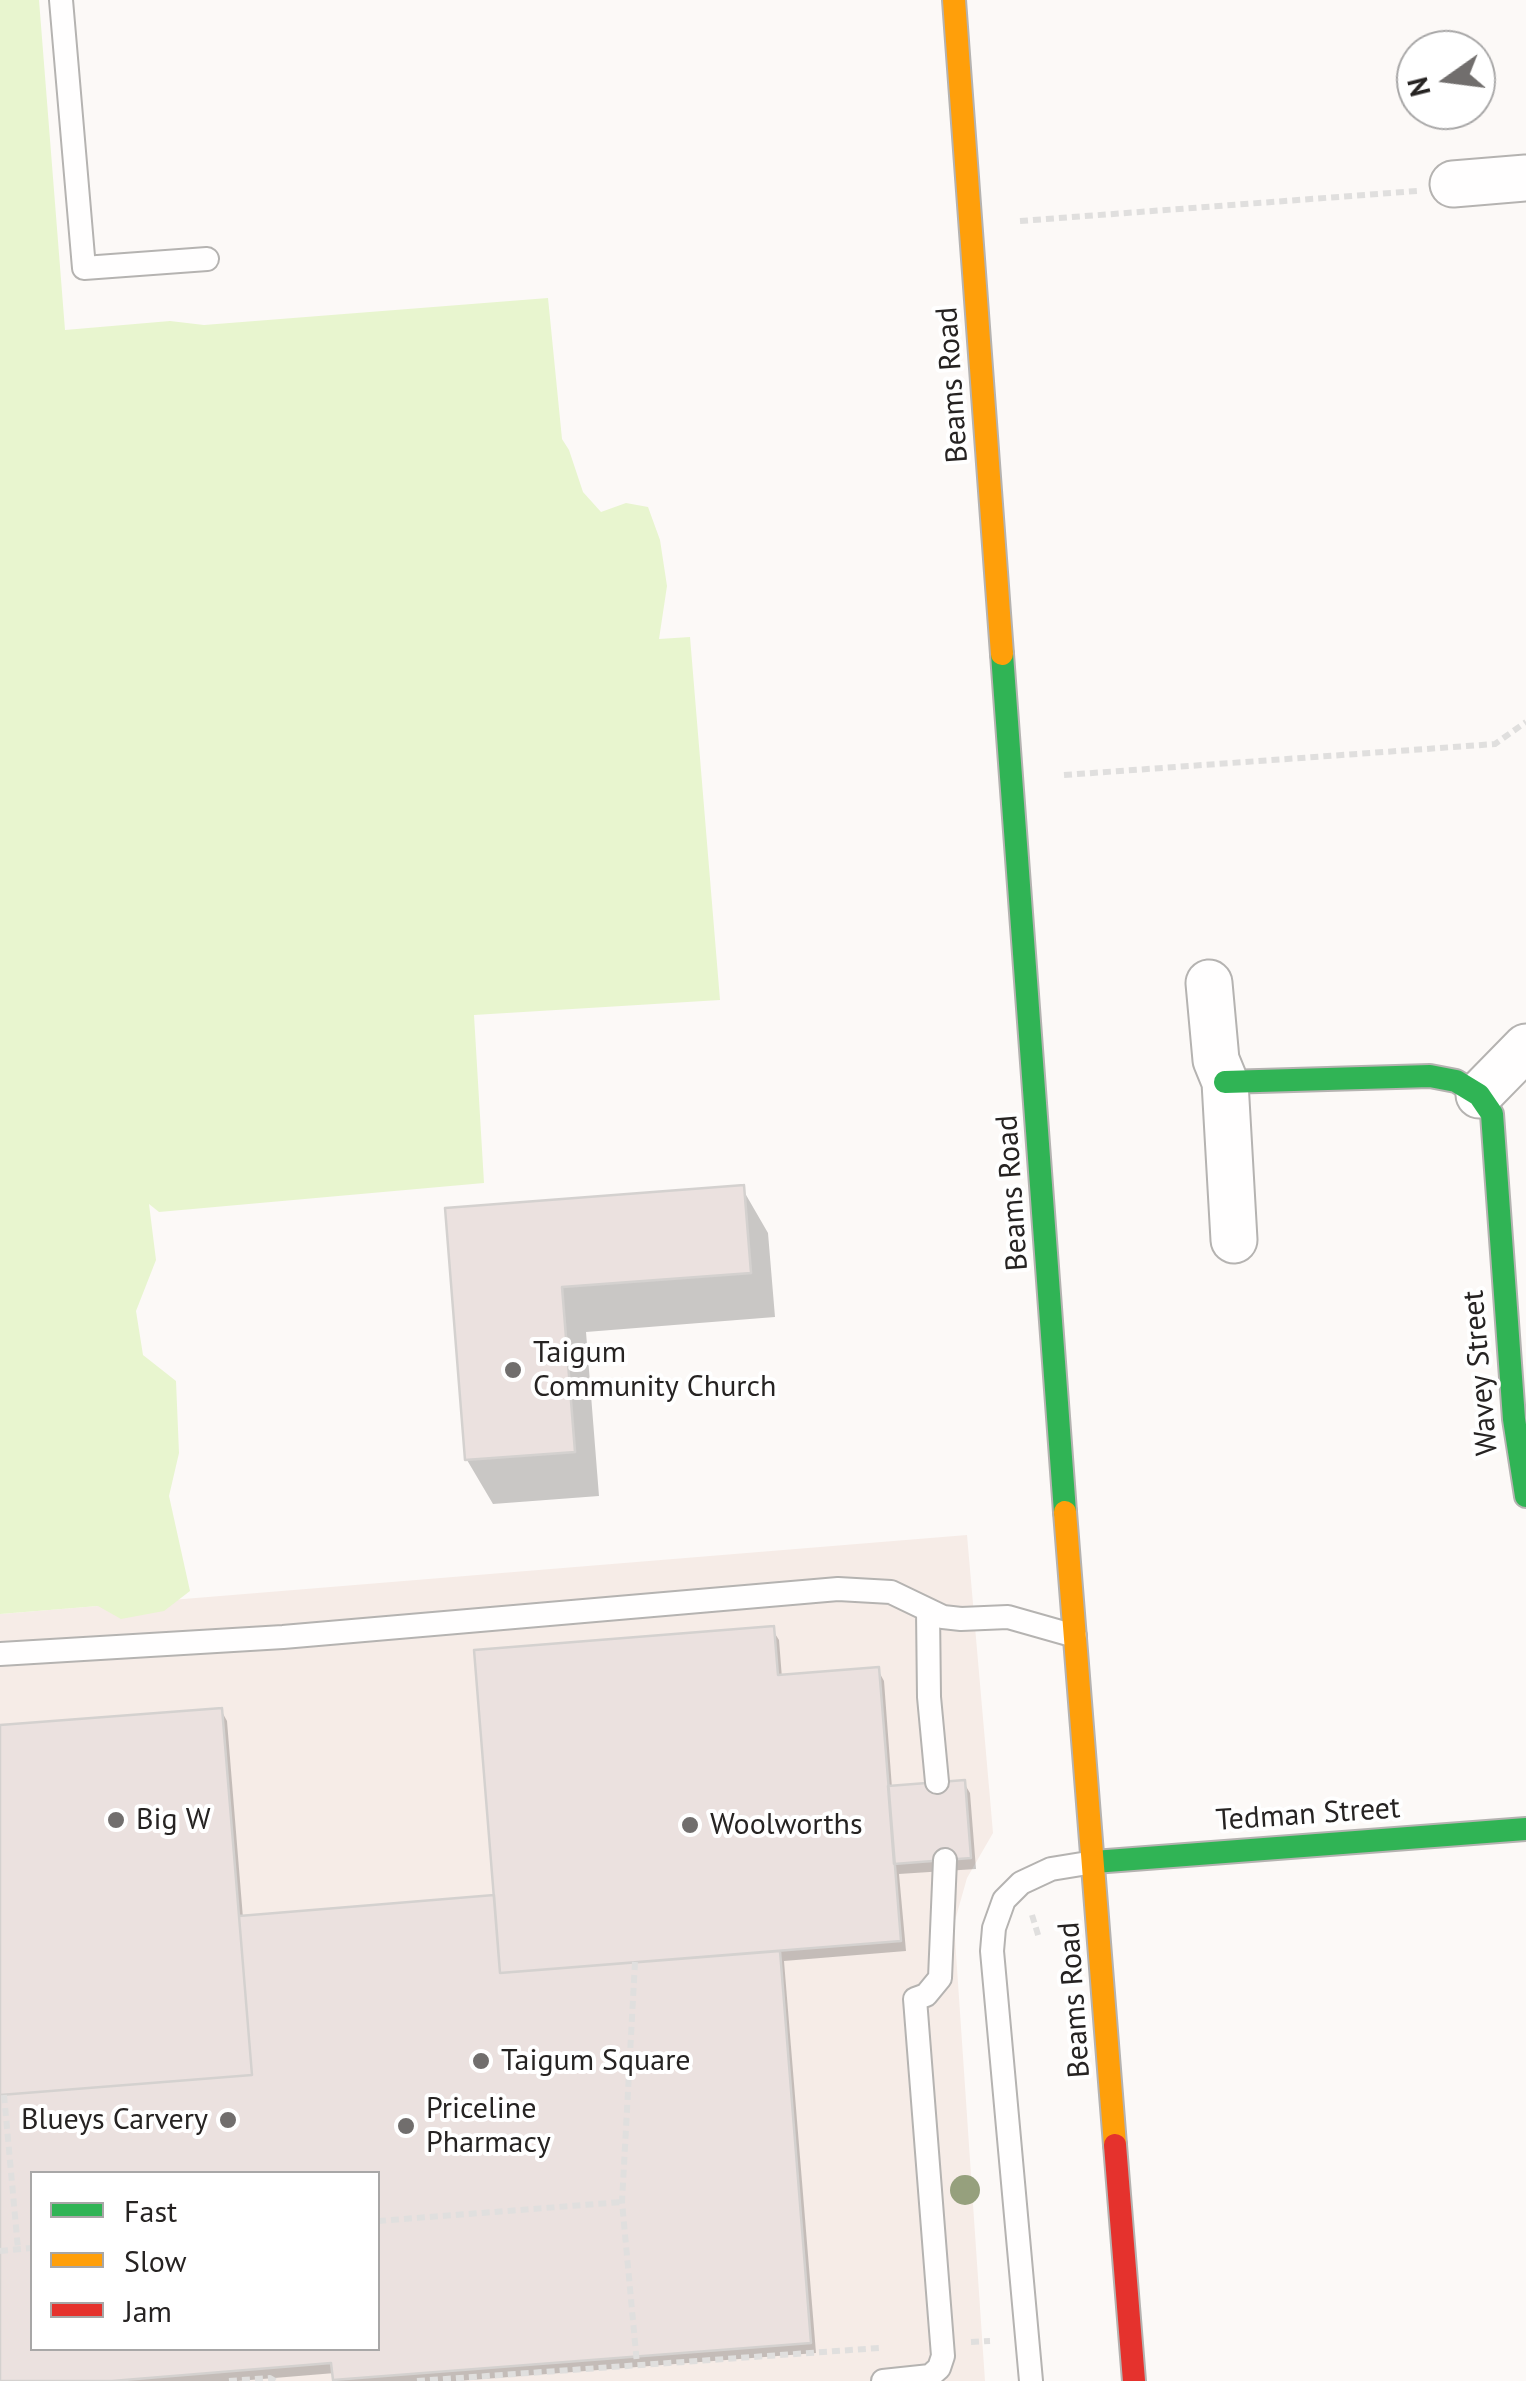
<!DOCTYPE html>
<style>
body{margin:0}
#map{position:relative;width:1526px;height:2381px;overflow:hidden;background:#fcf9f7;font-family:"PT Sans",sans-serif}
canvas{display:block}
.legend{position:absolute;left:30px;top:2171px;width:350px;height:180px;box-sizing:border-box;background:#fff;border:2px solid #a8a7a7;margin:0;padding:12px 18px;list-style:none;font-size:30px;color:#262322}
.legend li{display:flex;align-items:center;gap:20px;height:50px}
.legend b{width:50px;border:2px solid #a8a7a7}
.north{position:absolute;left:1396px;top:30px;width:100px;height:100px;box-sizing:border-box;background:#fff;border:2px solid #a8a7a7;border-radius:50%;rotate:256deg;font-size:28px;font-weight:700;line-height:40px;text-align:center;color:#262322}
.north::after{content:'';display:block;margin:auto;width:35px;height:45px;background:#716e6d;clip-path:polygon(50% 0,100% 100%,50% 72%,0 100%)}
</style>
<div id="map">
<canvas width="1526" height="2381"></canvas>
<ul class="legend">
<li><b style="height:12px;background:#30b455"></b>Fast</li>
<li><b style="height:12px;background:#ff9f0a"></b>Slow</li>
<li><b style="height:12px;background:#e5322d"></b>Jam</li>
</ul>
<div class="north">N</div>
</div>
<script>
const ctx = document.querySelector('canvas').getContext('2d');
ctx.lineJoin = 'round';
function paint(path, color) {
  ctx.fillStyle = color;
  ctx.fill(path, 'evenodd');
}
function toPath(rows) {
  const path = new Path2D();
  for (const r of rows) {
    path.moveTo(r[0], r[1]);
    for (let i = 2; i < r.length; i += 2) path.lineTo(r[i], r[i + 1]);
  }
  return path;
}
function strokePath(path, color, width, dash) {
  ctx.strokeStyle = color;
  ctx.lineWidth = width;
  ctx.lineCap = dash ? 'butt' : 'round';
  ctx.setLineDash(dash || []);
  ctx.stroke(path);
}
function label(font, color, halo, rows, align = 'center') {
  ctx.font = font + ' "PT Sans",sans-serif';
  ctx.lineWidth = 8;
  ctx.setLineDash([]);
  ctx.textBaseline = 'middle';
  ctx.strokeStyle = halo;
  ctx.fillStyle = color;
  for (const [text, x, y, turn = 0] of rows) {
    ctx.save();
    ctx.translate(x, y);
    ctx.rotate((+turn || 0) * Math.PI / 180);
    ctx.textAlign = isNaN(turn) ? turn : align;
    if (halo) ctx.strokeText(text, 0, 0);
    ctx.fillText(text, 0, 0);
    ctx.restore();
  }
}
paint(toPath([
 [967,1535,993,1833,967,1878,954,1924,985,2381,0,2381,0,1614],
 [32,2174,378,2174,378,2348,32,2348]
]), '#f6ece7');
paint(toPath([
 [0,0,39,0,65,330,170,321,204,325,548,298,562,439,569,450,583,492,601,512,626,503,648,507,660,540,667,586,659,639,690,637,720,1000,474,1015,484,1183,159,1212,149,1204,156,1260,136,1311,143,1355,176,1381,179,1453,169,1496,190,1591,164,1611,121,1619,98,1606,0,1614]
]), '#e8f5cf');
paint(toPath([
 [742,1188,768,1233,775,1317,586,1332,599,1496,493,1504,467,1460,447,1210],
 [772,1629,779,1640,782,1678,878,1670,884,1681,892,1788,964,1783,970,1793,976,1869,899,1874,906,1951,784,1961,816,2353,458,2381,336,2381,335,2373,238,2381,0,2381,0,1728,221,1710,227,1721,243,1918,497,1897],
 [32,2174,378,2174,378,2348,32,2348]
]), '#0003');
const building = toPath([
 [744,1185,751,1273,562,1287,575,1452,465,1460,445,1208,744,1185],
 [774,1626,778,1675,879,1667,901,1941,500,1973,474,1650,774,1626],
 [222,1708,252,2075,0,2095,0,1725,222,1708],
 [965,1780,971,1858,894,1864,888,1786,965,1780],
 [494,1895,500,1973,780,1951,811,2343,333,2380,331,2363,112,2381,0,2381,0,2095,252,2075,239,1916,494,1895],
 [32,2174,378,2174,378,2348,32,2348,32,2174]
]);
paint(building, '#ebe1df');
strokePath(building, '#d4d1cf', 2.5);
const lane = toPath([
 [61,0,84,268,207,259],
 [928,1611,929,1697,937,1782],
 [0,1654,283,1637,838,1589,891,1592,943,1617,961,1619,1008,1617,1075,1636],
 [883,2381,930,2376,939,2368,943,2356,915,1999,926,1995,940,1978,945,1860],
 [1031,2381,992,1951,994,1928,1004,1900,1021,1883,1051,1869,1094,1862]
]);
const street = toPath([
 [1453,184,1526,178],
 [1209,983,1216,1060,1225,1082,1234,1240],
 [1479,1095,1526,1047]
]);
const fast = toPath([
 [1002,654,1065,1512],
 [1225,1082,1430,1076,1456,1081,1479,1095,1492,1114,1514,1419,1526,1496],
 [1094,1862,1526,1829]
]);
const slow = toPath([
 [954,0,1002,654],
 [1065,1512,1115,2145]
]);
const jam = toPath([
 [1115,2145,1134,2381]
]);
strokePath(lane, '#b5b3b1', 26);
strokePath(street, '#b5b3b1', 49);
strokePath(fast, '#b5b3b1', 26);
strokePath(slow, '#b5b3b1', 26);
strokePath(jam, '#b5b3b1', 26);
strokePath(toPath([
 [1020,221,1417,191],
 [1064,775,1495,744,1526,722],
 [1032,1915,1039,1938],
 [635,1962,622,2202,637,2364],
 [4,2095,18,2249],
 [378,2221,622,2202],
 [0,2251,32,2248],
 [971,2342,990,2341],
 [229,2381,270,2378,275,2381],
 [417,2381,879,2348]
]), '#e0dfde', 6, [8, 5]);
strokePath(lane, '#fffefe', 22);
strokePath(street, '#fffefe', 45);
strokePath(fast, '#30b455', 22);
strokePath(slow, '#ff9f0a', 22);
strokePath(jam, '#e5322d', 22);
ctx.fillStyle = '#96a07d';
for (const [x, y] of [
 [965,2190]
]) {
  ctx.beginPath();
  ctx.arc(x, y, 15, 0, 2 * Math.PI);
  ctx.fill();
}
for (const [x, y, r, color] of [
 [513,1370,10,"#716e6d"],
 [116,1820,10,"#716e6d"],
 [690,1825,10,"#716e6d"],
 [481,2061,10,"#716e6d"],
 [228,2120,10,"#716e6d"],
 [406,2126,10,"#716e6d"]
]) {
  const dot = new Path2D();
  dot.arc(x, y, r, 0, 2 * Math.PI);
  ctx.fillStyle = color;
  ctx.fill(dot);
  strokePath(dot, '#fff', 4);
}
label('30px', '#262322', '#fff', [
 ["Beams Road",953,385,-94],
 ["Beams Road",1013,1193,-94],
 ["Wavey Street",1481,1373,-95],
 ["Tedman Street",1308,1815,-4],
 ["Beams Road",1075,2000,-94]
]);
label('30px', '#262322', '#fff', [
 ["Taigum",533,1353],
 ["Community Church",533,1387],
 ["Big W",136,1820],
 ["Woolworths",710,1825],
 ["Taigum Square",501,2061],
 ["Priceline",426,2109],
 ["Pharmacy",426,2143],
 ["Blueys Carvery",208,2120,"right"]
], 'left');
</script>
